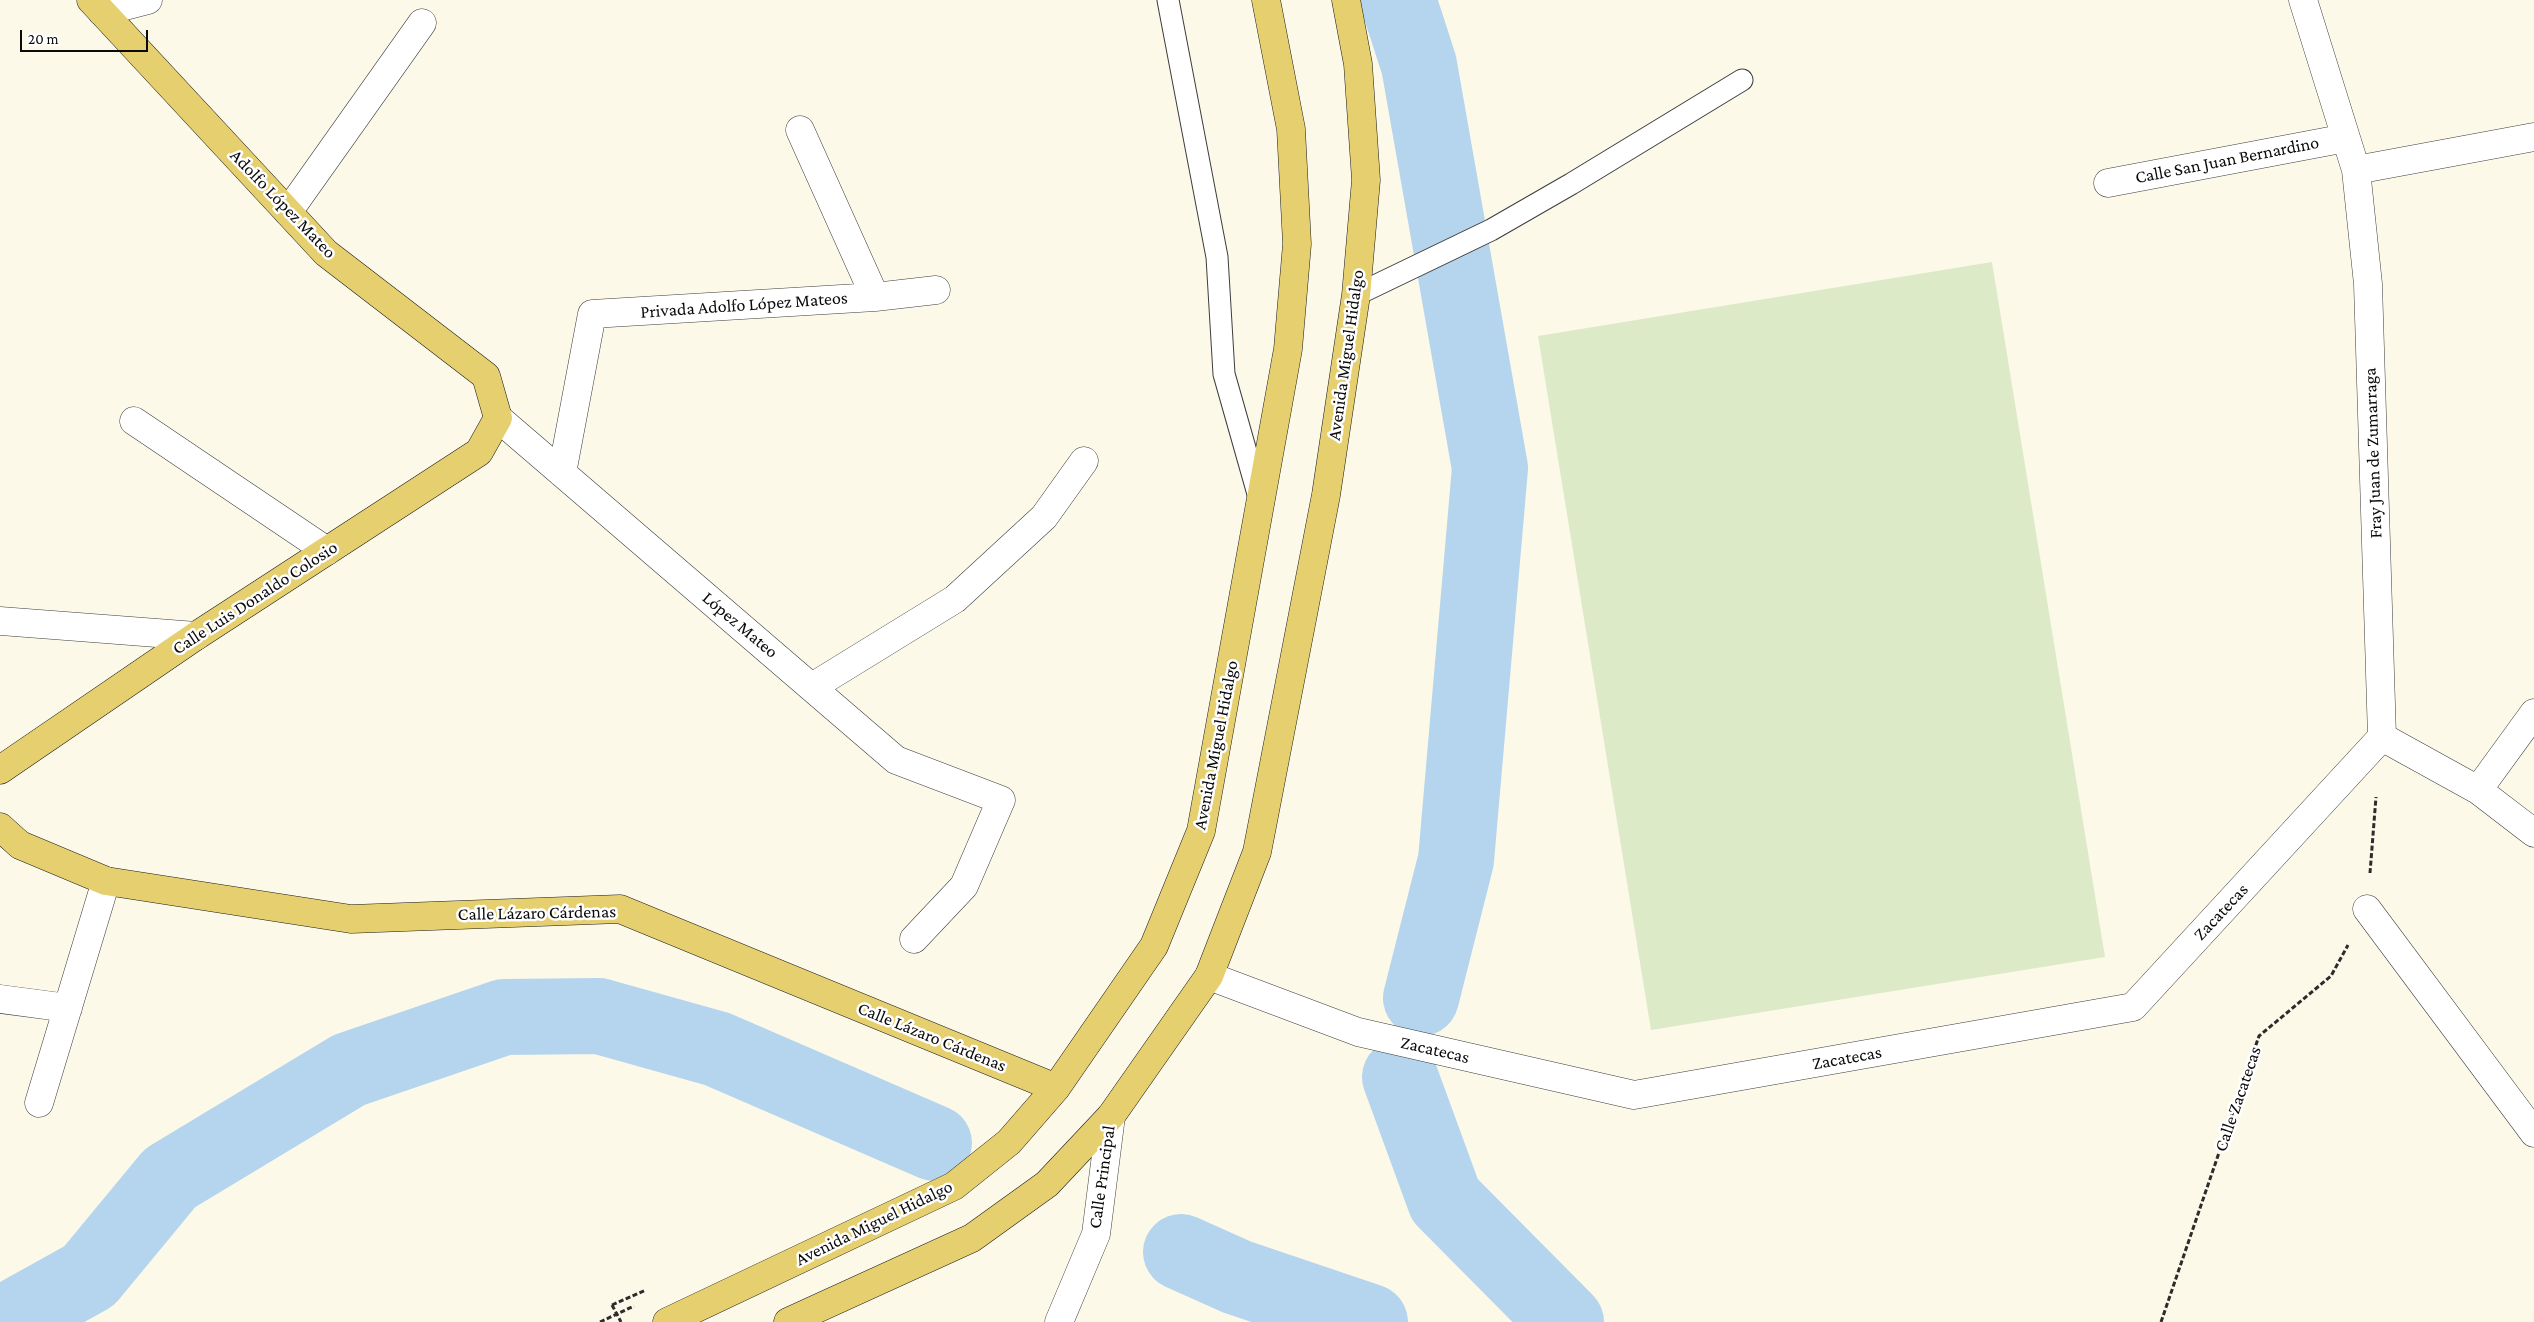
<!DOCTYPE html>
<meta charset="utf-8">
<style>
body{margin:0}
#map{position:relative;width:2534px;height:1322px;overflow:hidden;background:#fcf9e9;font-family:"Crimson Pro",serif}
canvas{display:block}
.scale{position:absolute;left:20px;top:30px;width:128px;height:22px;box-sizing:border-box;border:2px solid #0a0a0a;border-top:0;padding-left:6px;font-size:15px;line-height:18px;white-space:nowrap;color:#0a0a0a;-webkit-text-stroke:4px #fff;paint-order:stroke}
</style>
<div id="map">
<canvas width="2534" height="1322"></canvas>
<div class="scale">20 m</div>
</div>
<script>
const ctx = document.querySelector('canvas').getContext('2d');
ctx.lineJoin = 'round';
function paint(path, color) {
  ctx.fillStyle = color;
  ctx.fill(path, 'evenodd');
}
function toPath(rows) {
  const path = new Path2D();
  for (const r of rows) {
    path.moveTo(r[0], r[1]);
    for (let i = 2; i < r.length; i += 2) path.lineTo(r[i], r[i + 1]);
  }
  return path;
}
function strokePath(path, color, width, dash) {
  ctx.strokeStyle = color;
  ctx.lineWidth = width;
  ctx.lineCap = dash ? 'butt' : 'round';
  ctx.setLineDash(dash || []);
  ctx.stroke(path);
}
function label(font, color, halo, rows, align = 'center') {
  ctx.font = font + ' "Crimson Pro",serif';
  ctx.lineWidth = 5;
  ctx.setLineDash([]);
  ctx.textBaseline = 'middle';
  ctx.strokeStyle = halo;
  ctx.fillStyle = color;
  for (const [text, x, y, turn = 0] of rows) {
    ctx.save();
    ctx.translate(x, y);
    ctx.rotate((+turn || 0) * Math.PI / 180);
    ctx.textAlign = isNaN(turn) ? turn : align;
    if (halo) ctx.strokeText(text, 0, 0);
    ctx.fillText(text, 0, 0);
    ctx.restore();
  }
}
paint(toPath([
 [1992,262,2105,957,1651,1030,1538,336]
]), '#ddeac8');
strokePath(toPath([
 [1398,0,1419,65,1490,468,1456,860,1421,998],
 [1400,1077,1445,1200,1566,1322],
 [1181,1252,1237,1277,1370,1322],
 [6,1322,89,1276,170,1178,349,1070,504,1017,599,1016,717,1049,934,1143]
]), '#b4d5ed', 76);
const service = toPath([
 [1168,0,1217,257,1224,374,1260,501],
 [1356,295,1491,230,1571,184,1742,80]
]);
const minor = toPath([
 [2303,0,2356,170,2368,284,2382,737],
 [102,12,148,0],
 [800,130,875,297],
 [2356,170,2534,137],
 [2108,183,2346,138],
 [288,212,422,23],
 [498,418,896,760,1001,800,964,886,914,939],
 [134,421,327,551],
 [562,473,592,314,875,297,936,290],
 [0,621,196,636],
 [812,687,955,599,1044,517,1084,461],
 [2382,737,2478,790,2534,833],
 [2478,790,2534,713],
 [2367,909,2534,1133],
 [1209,976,1358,1032,1634,1095,2133,1007,2382,737],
 [0,999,68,1008],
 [39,1103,106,881]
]);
const tertiary = toPath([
 [1059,1322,1096,1234,1111,1116]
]);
const primary = toPath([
 [0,770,196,636,479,452,498,418,486,376,326,253,91,0],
 [0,827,20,845,106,881,351,919,620,909,1056,1088],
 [667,1322,954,1186,1009,1142,1056,1088,1154,946,1201,831,1288,349,1297,244,1291,129,1266,0],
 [788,1322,972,1238,1047,1184,1111,1116,1209,976,1257,852,1326,495,1356,295,1366,180,1358,64,1346,0]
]);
strokePath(service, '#3d3d3d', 23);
strokePath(minor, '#3d3d3d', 29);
strokePath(tertiary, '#3d3d3d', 29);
strokePath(primary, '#1b1b1b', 29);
strokePath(toPath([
 [2370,873,2376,797],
 [612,1305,646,1290],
 [600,1322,634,1306],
 [2161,1322,2259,1036,2331,976,2348,945]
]), '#2c2c2c', 3, [5, 2.5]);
strokePath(service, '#fff', 21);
strokePath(minor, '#fff', 28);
strokePath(tertiary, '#fff', 28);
strokePath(primary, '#e6cf6f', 28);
strokePath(toPath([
 [612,1305,621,1322]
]), '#2c2c2c', 3, [5, 2.5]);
label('18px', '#0a0a0a', '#fff', [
 ["Calle San Juan Bernardino",2227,160,-11],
 ["Adolfo López Mateo",283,204,46],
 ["Privada Adolfo López Mateos",744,305,-4],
 ["Avenida Miguel Hidalgo",1346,355,-82],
 ["Fray Juan de Zumarraga",2373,453,-92],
 ["Calle Luis Donaldo Colosio",255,598,-33],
 ["López Mateo",740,625,40],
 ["Avenida Miguel Hidalgo",1216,745,-79],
 ["Zacatecas",2221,912,-47],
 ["Calle Lázaro Cárdenas",537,913,-1],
 ["Calle Lázaro Cárdenas",932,1037,22],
 ["Zacatecas",1435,1050,13],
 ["Zacatecas",1847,1058,-10],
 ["Calle Zacatecas",2238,1099,-71],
 ["Calle Principal",1102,1177,-82],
 ["Avenida Miguel Hidalgo",874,1223,-26]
]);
</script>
